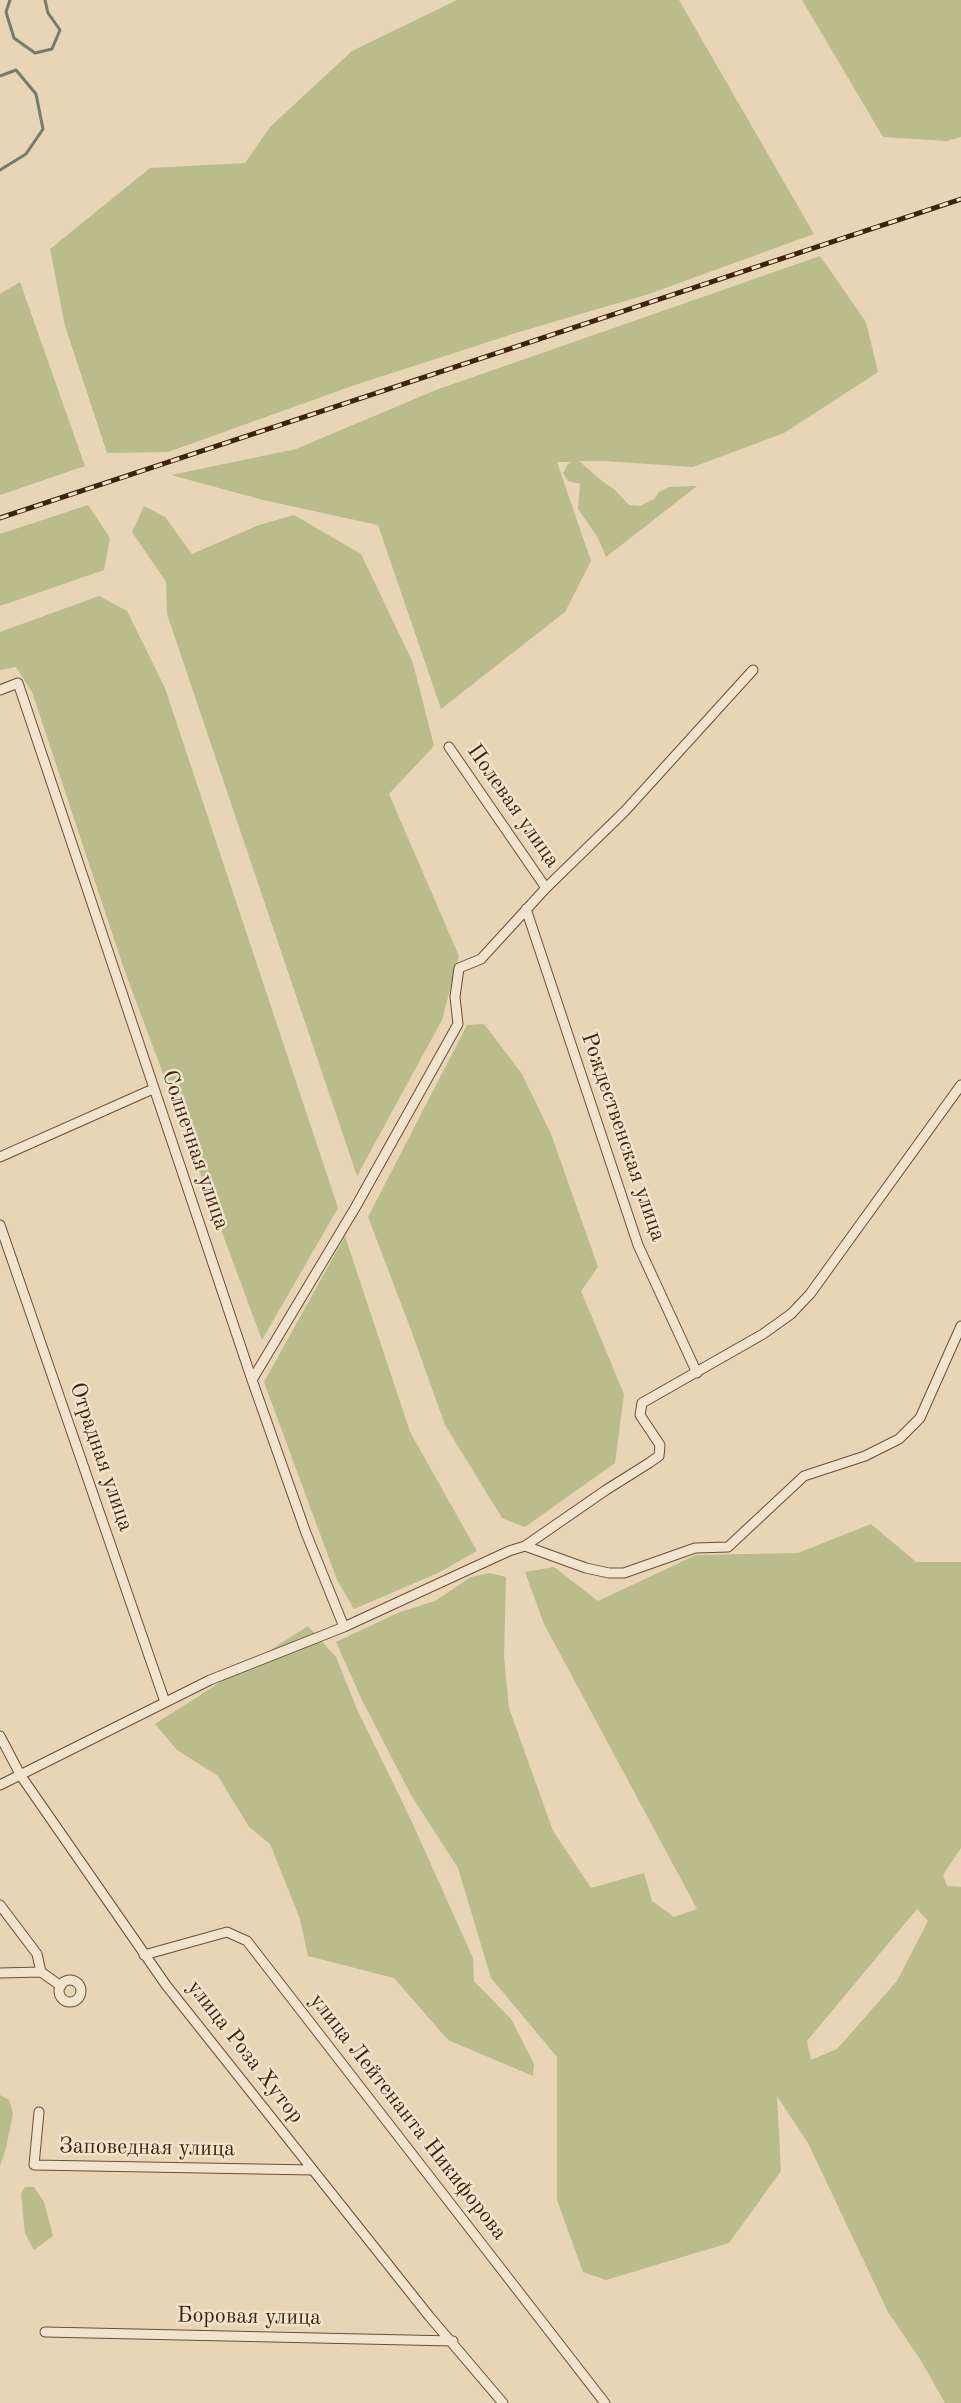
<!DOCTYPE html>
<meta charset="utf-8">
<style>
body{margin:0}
canvas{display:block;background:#e8d5b5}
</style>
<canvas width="961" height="2403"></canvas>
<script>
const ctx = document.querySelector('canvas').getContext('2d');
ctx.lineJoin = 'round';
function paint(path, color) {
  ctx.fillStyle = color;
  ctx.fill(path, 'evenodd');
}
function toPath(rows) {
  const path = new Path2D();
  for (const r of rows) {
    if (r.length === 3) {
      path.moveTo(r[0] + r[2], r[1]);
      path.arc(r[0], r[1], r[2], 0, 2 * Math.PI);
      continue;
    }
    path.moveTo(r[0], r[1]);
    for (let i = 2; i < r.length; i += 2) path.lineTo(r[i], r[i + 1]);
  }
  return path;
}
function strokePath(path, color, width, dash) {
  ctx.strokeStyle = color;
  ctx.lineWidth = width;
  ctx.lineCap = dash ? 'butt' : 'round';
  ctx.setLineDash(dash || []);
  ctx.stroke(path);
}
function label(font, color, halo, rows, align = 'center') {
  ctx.font = font + ' "Old Standard TT",serif';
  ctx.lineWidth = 5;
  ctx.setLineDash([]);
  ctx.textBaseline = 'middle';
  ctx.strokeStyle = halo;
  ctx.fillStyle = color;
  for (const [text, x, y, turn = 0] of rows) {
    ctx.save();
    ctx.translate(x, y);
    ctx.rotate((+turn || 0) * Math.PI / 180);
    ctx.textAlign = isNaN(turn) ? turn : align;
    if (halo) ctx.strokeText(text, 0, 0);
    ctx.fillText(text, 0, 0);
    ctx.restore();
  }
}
paint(toPath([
 [457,0,679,0,814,234,649,294,519,332,355,385,168,452,107,453,65,326,50,249,150,168,245,163,270,127,352,51],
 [802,0,961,0,961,137,947,141,883,137],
 [820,256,866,322,878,372,784,433,693,467,604,461,579,461,602,481,614,489,629,505,640,506,654,499,659,492,669,487,697,486,606,557,598,538,578,509,580,484,568,481,563,473,568,464,571,462,557,462,591,561,565,612,441,709,378,525,263,500,171,475,296,449,436,390],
 [20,282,85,466,0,495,0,294],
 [88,505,110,538,104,570,0,606,0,534],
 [144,506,165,517,192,554,259,525,294,515,361,554,413,663,434,746,389,794,459,956,442,1020,357,1176,167,614,166,582,132,532],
 [99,596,127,611,165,688,338,1208,262,1340,124,969,32,692,16,667,0,670,0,632],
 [484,1024,522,1074,551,1134,598,1267,581,1291,624,1394,615,1463,525,1527,502,1518,445,1425,411,1330,368,1217,467,1025],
 [345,1236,410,1432,477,1551,438,1573,354,1609,337,1580,264,1382],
 [871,1524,916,1562,961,1562,961,1848,943,1875,947,1886,961,1887,961,2403,945,2403,920,2359,888,2312,808,2143,777,2096,781,2171,729,2243,606,2280,583,2272,557,2200,557,2057,491,1978,458,1868,411,1795,362,1700,336,1642,400,1612,435,1601,471,1577,489,1573,506,1577,504,1656,509,1708,553,1831,591,1888,644,1873,652,1901,674,1917,697,1909,544,1624,525,1572,554,1567,598,1601,696,1555,798,1553],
 [917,1909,928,1921,897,1981,837,2049,811,2060,807,2041],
 [308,1626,336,1657,356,1707,411,1820,473,1958,474,1981,511,2019,534,2064,533,2076,448,2040,394,1978,308,1956,300,1919,270,1844,249,1827,218,1776,177,1750,155,1724],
 [0,2095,9,2100,13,2113,6,2148,0,2166],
 [25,2187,34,2187,44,2202,53,2236,34,2250,25,2233,21,2194]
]), '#babc8b');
strokePath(toPath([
 [10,0,6,12,14,38,35,53,52,49,60,30,48,13,45,0],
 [0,76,16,70,36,94,43,129,26,154,0,170]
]), '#747c6d', 3);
const minor = toPath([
 [0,690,18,683,252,1380,306,1533,344,1627],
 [449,747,546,888],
 [526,909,638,1245,697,1373],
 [0,1157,153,1089],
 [0,1225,165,1702],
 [252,1380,355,1208,458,1024,455,997,459,968,481,959,546,888,625,811,753,670],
 [525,1546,586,1568,609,1573,624,1573,695,1548,728,1547,804,1476,865,1456,899,1439,920,1418,961,1326],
 [0,1736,21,1776,166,1985,429,2316,503,2403],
 [0,1785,210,1680,344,1627,509,1551,525,1546,606,1490,649,1463,659,1456,660,1445,640,1415,642,1403,763,1334,791,1314,810,1294,961,1085],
 [0,1905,37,1954,41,1972,61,1986],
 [144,1955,227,1932,247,1941,605,2403],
 [0,1973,41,1972],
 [70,1991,11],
 [39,2112,34,2165,313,2170],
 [45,2332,453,2341]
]);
strokePath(minor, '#6a4f34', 11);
strokePath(minor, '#f0e4cf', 9);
const rail = toPath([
 [0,518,961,199]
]);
strokePath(rail, '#402209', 5);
strokePath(rail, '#f0e4cf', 3, [9]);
label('22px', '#402209', '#f0e4cf', [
 ["Полевая улица",513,806,55],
 ["Рождественская улица",623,1137,71],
 ["Солнечная улица",195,1150,71],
 ["Отрадная улица",101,1457,71],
 ["улица Роза Хутор",245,2052,52],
 ["улица Лейтенанта Никифорова",408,2117,52],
 ["Заповедная улица",147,2148,1],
 ["Боровая улица",249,2317,1]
]);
</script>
